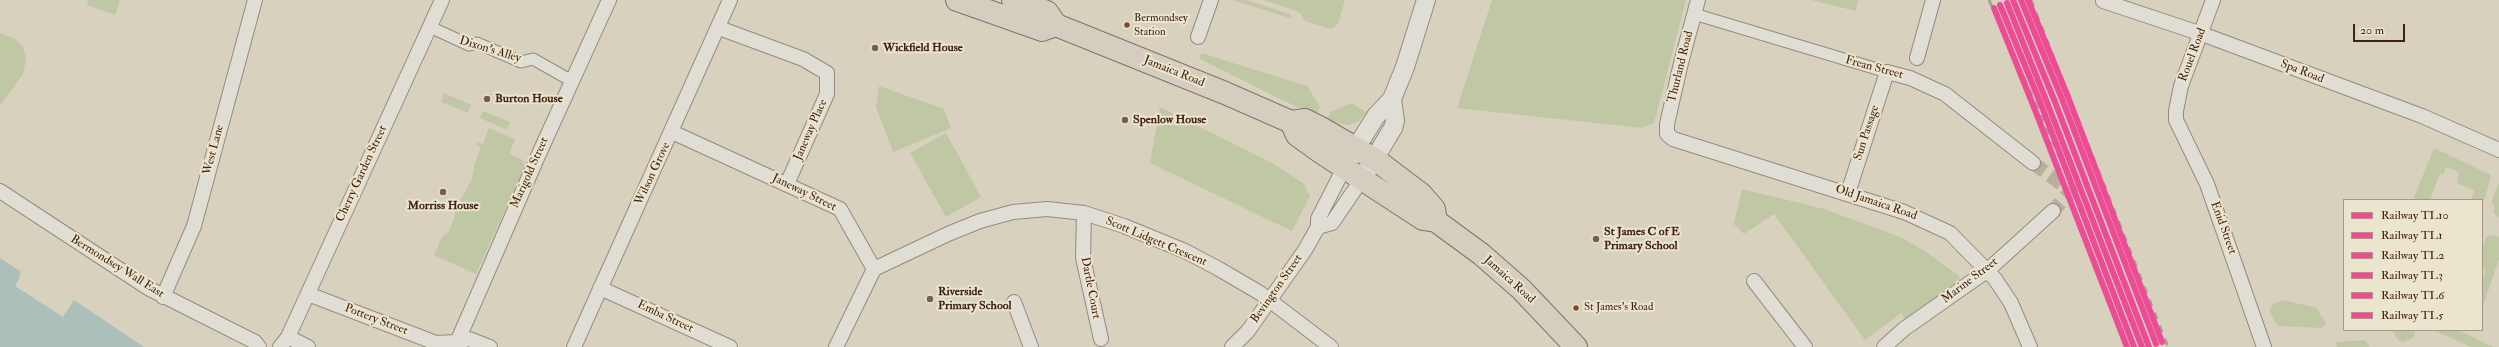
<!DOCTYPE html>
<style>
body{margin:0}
#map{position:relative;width:2499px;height:347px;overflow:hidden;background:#d8d1be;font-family:"IM FELL Double Pica",serif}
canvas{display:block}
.legend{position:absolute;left:2343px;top:199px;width:140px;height:132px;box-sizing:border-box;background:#ece5ce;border:1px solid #a89784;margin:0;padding:5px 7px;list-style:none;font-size:12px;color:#422215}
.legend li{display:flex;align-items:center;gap:8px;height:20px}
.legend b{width:20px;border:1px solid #a89784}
.scale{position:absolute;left:2353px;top:24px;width:52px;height:18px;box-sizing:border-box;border:2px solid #422215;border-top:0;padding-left:5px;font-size:12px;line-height:14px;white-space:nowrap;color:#422215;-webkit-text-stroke:3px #ece5ce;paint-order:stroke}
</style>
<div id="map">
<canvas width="2499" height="347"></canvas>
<ul class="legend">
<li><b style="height:5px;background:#ee4b95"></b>Railway TL10</li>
<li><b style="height:5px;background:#ee4b95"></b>Railway TL1</li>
<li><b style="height:5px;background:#ee4b95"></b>Railway TL2</li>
<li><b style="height:5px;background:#ee4b95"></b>Railway TL3</li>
<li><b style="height:5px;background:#ee4b95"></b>Railway TL6</li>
<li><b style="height:5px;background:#ee4b95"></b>Railway TL5</li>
</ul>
<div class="scale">20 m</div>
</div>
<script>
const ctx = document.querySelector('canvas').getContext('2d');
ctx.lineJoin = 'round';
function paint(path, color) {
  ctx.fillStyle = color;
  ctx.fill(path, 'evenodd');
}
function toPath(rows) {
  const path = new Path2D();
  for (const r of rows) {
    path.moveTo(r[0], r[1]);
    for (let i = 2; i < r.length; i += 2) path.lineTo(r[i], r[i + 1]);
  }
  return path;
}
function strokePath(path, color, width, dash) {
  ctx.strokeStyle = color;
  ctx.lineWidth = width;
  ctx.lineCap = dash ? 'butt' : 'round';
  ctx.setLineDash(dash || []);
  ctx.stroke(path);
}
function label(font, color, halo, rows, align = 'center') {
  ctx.font = font + ' "IM FELL Double Pica",serif';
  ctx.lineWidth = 4;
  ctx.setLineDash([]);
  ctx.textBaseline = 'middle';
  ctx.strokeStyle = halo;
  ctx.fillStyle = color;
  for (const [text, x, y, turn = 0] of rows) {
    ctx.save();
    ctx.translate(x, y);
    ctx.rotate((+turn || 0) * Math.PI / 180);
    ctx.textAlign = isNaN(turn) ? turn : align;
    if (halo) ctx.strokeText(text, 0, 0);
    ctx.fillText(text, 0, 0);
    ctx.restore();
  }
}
paint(toPath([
 [88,0,120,0,115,15,87,5],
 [1232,0,1247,0,1289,14,1293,19],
 [1263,0,1345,0,1338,24,1331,29,1305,21,1300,13,1294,10],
 [1492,0,1686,0,1654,123,1642,128,1457,108],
 [1811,0,1858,0,1856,11],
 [0,33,15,39,23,46,26,59,23,74,0,106],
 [1201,53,1307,86,1320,107,1315,116,1200,59],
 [879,86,944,109,951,128,893,152,876,107],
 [444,93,471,105,468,113,441,102],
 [1351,103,1366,112,1359,121,1349,125,1326,122,1331,112],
 [1160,107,1274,164,1303,183,1310,196,1292,231,1150,163],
 [483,111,510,122,507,130,480,118],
 [489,128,515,139,509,154,522,160,525,166,476,274,434,255,442,237,448,233,455,216,455,211,472,179,475,163,481,147,477,145,478,142,483,144],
 [946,133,981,197,946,217,910,153],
 [2434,148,2491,175,2485,199,2482,201,2471,200,2474,190,2457,183,2459,172,2446,167,2443,174,2440,173,2430,200,2413,200],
 [2499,183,2499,218,2493,212,2495,208,2491,202],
 [1742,189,1824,209,1900,237,1926,252,1959,276,1960,280,1907,322,1901,313,1865,340,1774,214,1744,234,1734,224],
 [2493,235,2499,237,2499,259,2482,309,2482,282,2486,269,2482,268,2482,249,2486,237],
 [2284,300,2316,308,2326,323,2323,328,2278,326,2269,310,2274,303],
 [2392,330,2411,330,2415,332,2414,337,2404,342,2399,341],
 [2433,330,2459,330,2493,347,2471,347],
 [2365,340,2370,347,2337,347,2336,342]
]), '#c0c7a5');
paint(toPath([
 [0,258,20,271,20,277,15,286,63,317,74,300,144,347,0,347]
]), '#acbfba');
strokePath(toPath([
 [2033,163,2071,191,2053,211]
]), '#baae9c', 14, [14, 7]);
const pedestrian = toPath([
 [1694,14,1887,72],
 [430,27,469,45,477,43,521,62,533,59,572,81]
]);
const minor = toPath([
 [1698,0,1681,63,1667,124,1667,134,1673,139,1904,212,1950,233,1995,279,2011,303,2030,347],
 [2213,0,2181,86,2176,111,2176,120,2207,184,2264,347],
 [2103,1,2202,34,2422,116,2499,150],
 [719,28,803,59,827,73,827,94,787,184],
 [1198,37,1211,0],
 [1917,58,1933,0],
 [672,132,840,209,874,269,836,347],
 [0,191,148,288,255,342,259,347],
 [1848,193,1887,72,1910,78,1945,94,2033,163],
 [1084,213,1083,258,1101,339],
 [1318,227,1332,223,1362,179],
 [874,269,948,234,980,221,1013,212,1047,209,1084,213,1124,226,1185,251,1219,269,1260,293,1331,347],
 [1754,281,1805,347],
 [600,288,730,347],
 [308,294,436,343,457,342,469,339,490,347],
 [163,297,194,226,255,0],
 [1014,302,1031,347],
 [288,337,308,347],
 [280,347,288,337,442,0],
 [455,347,538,156,609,0],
 [574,347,730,0],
 [1232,347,1248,331,1305,250,1318,227,1318,219,1344,168],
 [1884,347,1904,329,1988,270,2053,211]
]);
const tertiary = toPath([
 [1349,159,1376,116,1392,99,1405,67,1426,0],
 [1362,179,1393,128,1395,121,1392,99]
]);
const primary = toPath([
 [957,0,1042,30,1056,25],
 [1013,0,1047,12,1056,25,1225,93,1291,122,1305,120,1319,127,1376,160,1421,194,1434,209,1436,221],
 [1291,122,1297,135,1322,153,1423,219,1436,221,1481,254,1521,289,1576,347]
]);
strokePath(pedestrian, '#938b7f', 13);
strokePath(minor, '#938b7f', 16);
strokePath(tertiary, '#938b7f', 20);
strokePath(primary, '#7d7469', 24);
strokePath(pedestrian, '#e0ded4', 11);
strokePath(minor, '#e0ded4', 14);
strokePath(tertiary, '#e0ded4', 18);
strokePath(primary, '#d5cec0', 22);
strokePath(toPath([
 [1989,0,2080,203,2135,347],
 [2031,0,2168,347]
]), '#a59f97', 3, [7, 7]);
strokePath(toPath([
 [2013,0,2055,102,2149,347]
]), '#ee4b95', 6);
strokePath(toPath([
 [2007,3,2048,105,2142,347]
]), '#ee4b95', 6);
strokePath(toPath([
 [2021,0,2062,99,2156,344]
]), '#ee4b95', 6);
strokePath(toPath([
 [2000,5,2042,107,2134,347]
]), '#ee4b95', 6);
strokePath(toPath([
 [2028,0,2068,97,2162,342]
]), '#ee4b95', 6);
strokePath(toPath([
 [1994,8,2035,110,2127,347]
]), '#ee4b95', 6);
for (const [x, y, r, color] of [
 [1127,25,3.5,"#7a4b2a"],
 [875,48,4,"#765f50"],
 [487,99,4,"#765f50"],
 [1125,120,4,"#765f50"],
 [443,192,4,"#765f50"],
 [1596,239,4,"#765f50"],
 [930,299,4,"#765f50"],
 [1576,308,3.5,"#7a4b2a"]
]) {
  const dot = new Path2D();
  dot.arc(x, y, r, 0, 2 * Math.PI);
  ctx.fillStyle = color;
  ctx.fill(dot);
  strokePath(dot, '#ece5ce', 1.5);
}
label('11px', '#422215', '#ece5ce', [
 ["Bermondsey",1134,19],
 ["Station",1134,33],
 ["St James's Road",1584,308]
], 'left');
label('bold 12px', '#422215', '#ece5ce', [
 ["Wickfield House",883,48],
 ["Burton House",495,99],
 ["Spenlow House",1133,120],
 ["Morriss House",443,206,"center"],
 ["St James C of E",1604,232],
 ["Primary School",1604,246],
 ["Riverside",938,292],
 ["Primary School",938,306]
], 'left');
label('12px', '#422215', '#ece5ce', [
 ["Dixon's Alley",490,50,17],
 ["Rouel Road",2193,55,-69],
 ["Thurland Road",1681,67,-76],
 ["Frean Street",1874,68,15],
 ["Jamaica Road",1174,72,22],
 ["Spa Road",2302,72,21],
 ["Janeway Place",811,130,-66],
 ["Sun Passage",1867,133,-72],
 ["West Lane",214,150,-75],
 ["Marigold Street",530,173,-66],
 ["Cherry Garden Street",362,174,-65],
 ["Wilson Grove",653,174,-65],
 ["Janeway Street",804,193,26],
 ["Old Jamaica Road",1876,203,19],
 ["Enid Street",2223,228,70],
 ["Scott Lidgett Crescent",1156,242,23],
 ["Bermondsey Wall East",117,267,32],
 ["Jamaica Road",1509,280,42],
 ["Marine Street",1970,281,-37],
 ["Dartle Court",1090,288,79],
 ["Bevington Street",1277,289,-55],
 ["Emba Street",665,317,25],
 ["Pottery Street",376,320,21]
]);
</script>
